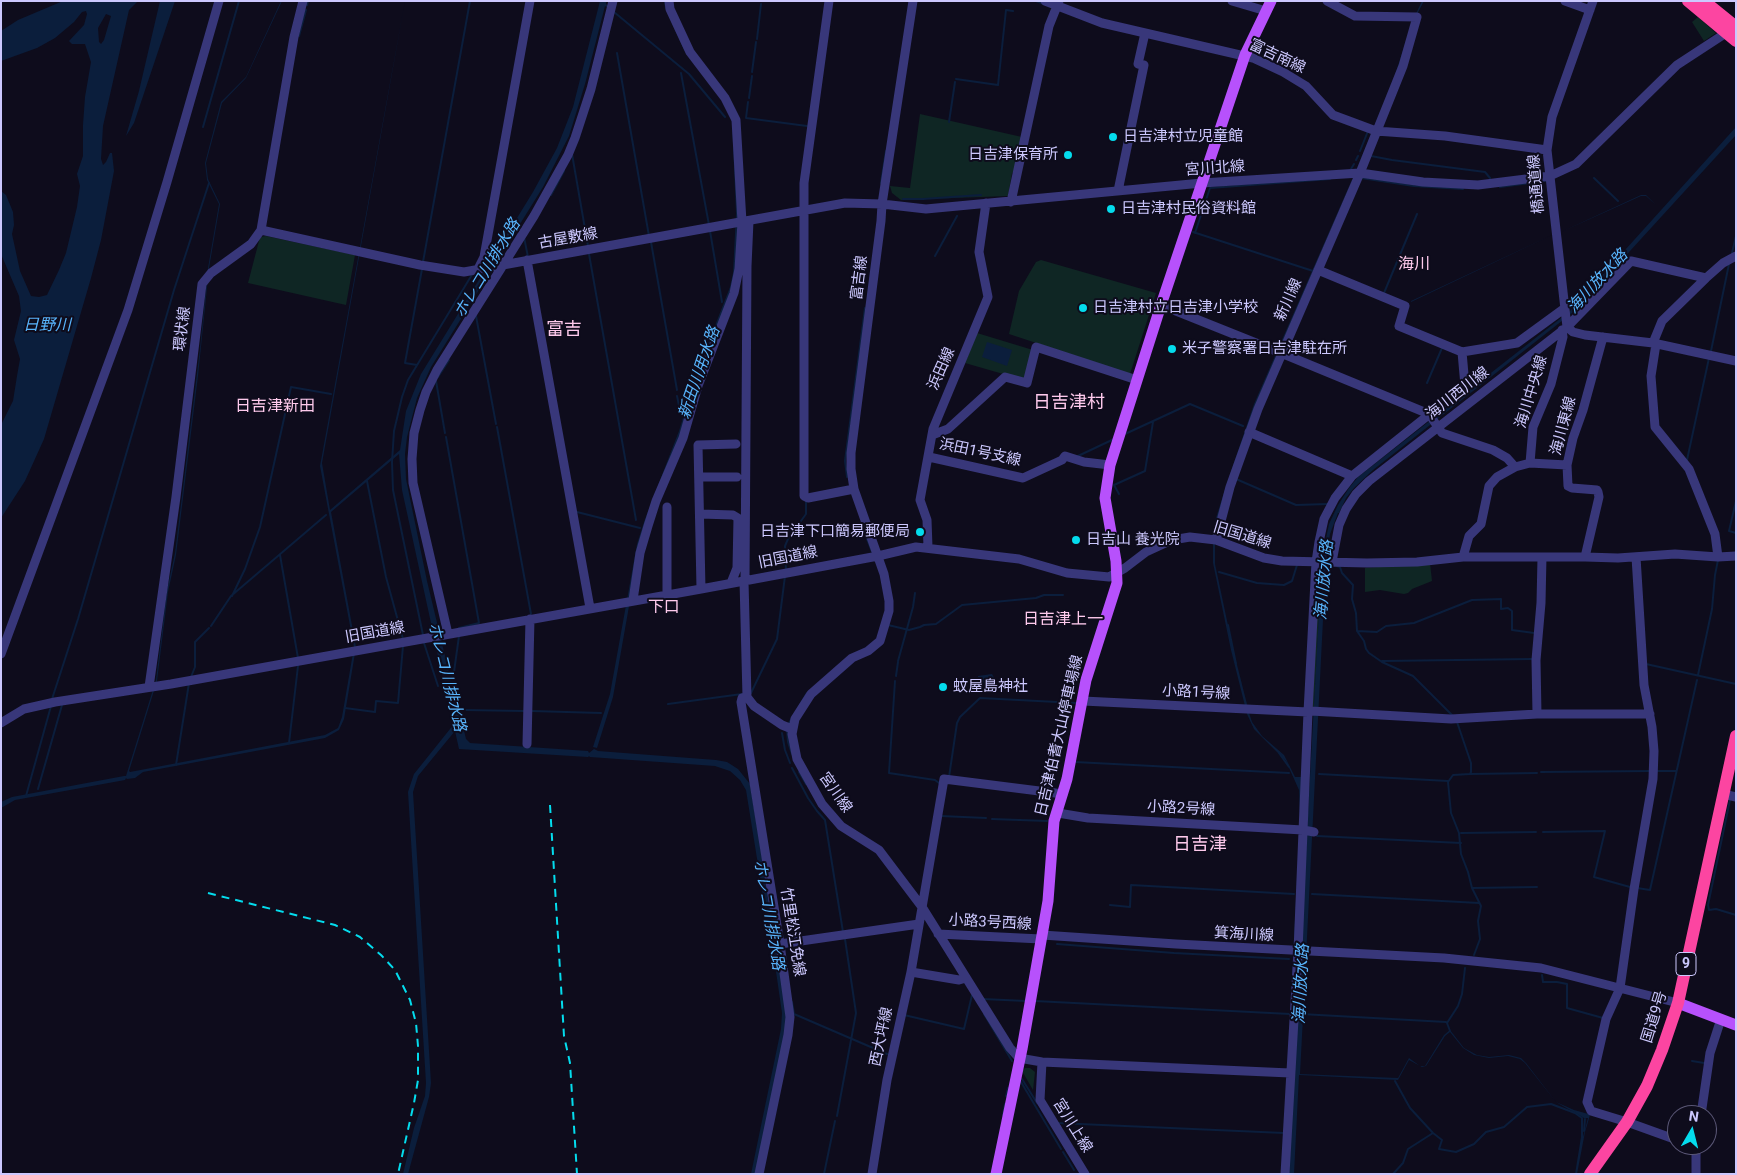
<!DOCTYPE html>
<meta charset="utf-8">
<style>
body{margin:0}
#map{position:relative;width:1737px;height:1175px;overflow:hidden;background:#0e0c1c;font-family:Roboto,sans-serif}
canvas{display:block}
.frame{position:absolute;inset:0;border:2px solid #ccc8fe;pointer-events:none}
.north{position:absolute;left:1667px;top:1105px;width:50px;height:50px;box-sizing:border-box;background:#0e0c1c;border:1px solid #5a5776;border-radius:50%;rotate:8deg;font-size:14px;font-weight:700;line-height:20px;text-align:center;color:#ccc8fe}
.north::after{content:'';display:block;margin:auto;width:18px;height:22px;background:#04dced;clip-path:polygon(50% 0,100% 100%,50% 72%,0 100%)}
</style>
<div id="map">
<canvas width="1737" height="1175"></canvas>
<div class="frame"></div>
<div class="north">N</div>
</div>
<script>
const ctx = document.querySelector('canvas').getContext('2d');
ctx.lineJoin = 'round';
function paint(path, color) {
  ctx.fillStyle = color;
  ctx.fill(path, 'evenodd');
}
function toPath(rows) {
  const path = new Path2D();
  for (const r of rows) {
    path.moveTo(r[0], r[1]);
    for (let i = 2; i < r.length; i += 2) path.lineTo(r[i], r[i + 1]);
  }
  return path;
}
function strokePath(path, color, width, dash) {
  ctx.strokeStyle = color;
  ctx.lineWidth = width;
  ctx.lineCap = dash ? 'butt' : 'round';
  ctx.setLineDash(dash || []);
  ctx.stroke(path);
}
function label(font, color, halo, rows, align = 'center') {
  ctx.font = font + ' Roboto,"Noto Sans JP",sans-serif';
  ctx.lineWidth = 4;
  ctx.setLineDash([]);
  ctx.textBaseline = 'middle';
  ctx.strokeStyle = halo;
  ctx.fillStyle = color;
  for (const [text, x, y, turn = 0] of rows) {
    ctx.save();
    ctx.translate(x, y);
    ctx.rotate((+turn || 0) * Math.PI / 180);
    ctx.textAlign = isNaN(turn) ? turn : align;
    if (halo) ctx.strokeText(text, 0, 0);
    ctx.fillText(text, 0, 0);
    ctx.restore();
  }
}
paint(toPath([
 [1698,17,1716,33,1704,41,1692,22],
 [920,114,1022,137,1015,171,1012,173,1008,196,901,200,892,193,890,186,910,188],
 [266,236,355,255,346,305,248,283,260,237],
 [1041,260,1156,293,1130,374,1009,334,1019,291,1036,262],
 [977,333,1033,350,1024,380,965,363],
 [1430,563,1432,581,1412,589,1408,593,1404,594,1380,590,1365,592,1365,568],
 [1322,565,1314,709,1311,708,1318,566],
 [1025,1068,1030,1068,1035,1072,1033,1090,1022,1071]
]), '#0f2624');
paint(toPath([
 [63,1,138,1,129,10,103,126,101,159,103,165,106,162,110,153,112,153,114,171,101,240,91,278,44,439,25,481,1,518,1,425,13,401,17,376,20,359,14,340,21,311,19,296,1,254,1,191,6,195,13,212,14,225,12,234,20,271,31,296,39,297,47,295,59,270,66,253,77,207,80,186,77,174,83,156,83,125,85,97,91,62,85,44,72,44,69,41,84,25,87,14,86,11,82,12,74,22,55,38,37,48,1,61,1,31,18,20],
 [106,14,111,16,104,40,101,44,99,42,98,28],
 [160,1,175,1,134,123,126,136,139,91],
 [281,1,282,1,246,78,222,103,206,163,208,179,220,204,209,268,198,376,176,555,168,592,157,681,129,771,130,772,325,735,338,728,342,717,354,647,320,466,405,1,322,463,330,510,400,450,406,411,421,374,533,192,557,148,573,107,600,1,606,1,606,4,614,10,613,12,605,6,585,84,569,136,543,187,431,367,417,398,407,437,405,454,406,479,427,581,451,681,450,683,452,683,455,693,466,739,470,743,588,751,589,753,594,749,598,751,716,760,727,762,738,769,750,784,786,1002,786,1029,756,1174,751,1174,781,1029,782,1013,770,930,768,927,746,790,740,780,730,771,715,766,590,757,589,756,588,757,459,749,455,731,418,776,413,792,431,1083,429,1097,408,1174,403,1174,414,1128,425,1096,426,1083,408,792,414,774,454,724,446,694,445,684,446,683,444,682,431,625,429,624,431,623,402,490,399,454,331,512,356,647,344,719,339,730,325,738,143,772,135,778,127,779,126,778,125,780,15,800,1,808,1,802,12,797,124,776,126,776,156,680,167,590,175,553,200,349,208,268,219,204,207,180,205,163,221,102,246,77],
 [664,1,666,1,668,8,734,117,738,179,737,271,686,421,665,473,631,595,613,697,597,748,593,747,610,694,637,544,645,519,679,431,697,372,730,287,733,273,736,213,732,122,724,102,684,50,665,8],
 [1422,1,1424,1,1416,16,1395,80,1255,406,1221,506,1215,532,1215,564,1233,649,1250,716,1252,722,1262,736,1284,755,1295,777,1301,777,1302,825,1294,979,1292,978,1300,820,1299,790,1286,761,1254,729,1247,714,1231,650,1213,563,1213,533,1215,521,1227,483,1254,404,1357,168,1394,78,1412,22],
 [1736,127,1736,135,1577,309,1373,470,1354,488,1346,498,1339,513,1338,513,1330,534,1326,560,1305,977,1299,977,1322,558,1329,524,1338,505,1349,488,1358,477,1570,311],
 [1641,195,1646,195,1656,205,1646,196,1641,196,1561,232],
 [1552,235,1411,302,1411,301],
 [987,342,1012,350,1007,366,982,357],
 [992,674,994,678,989,680,988,678,985,680,985,683,977,686,978,676],
 [1299,978,1305,979,1300,1074,1398,1078,1409,1058,1420,1066,1425,1066,1444,1035,1450,1030,1464,1048,1477,1055,1489,1057,1509,1055,1521,1058,1526,1063,1556,1102,1574,1110,1592,1115,1590,1115,1585,1132,1577,1174,1575,1174,1581,1137,1583,1137,1588,1118,1584,1118,1556,1102,1525,1063,1520,1059,1508,1056,1489,1058,1474,1055,1463,1048,1450,1032,1445,1036,1426,1066,1422,1067,1409,1060,1398,1080,1299,1075,1294,1174,1289,1174]
]), '#0b1e3c');
strokePath(toPath([
 [1036,1,1044,4],
 [307,5,308,1],
 [614,12,689,74,725,117],
 [299,36,306,10],
 [757,39,761,4],
 [617,53,649,236],
 [752,72,756,42],
 [681,73,709,225],
 [956,79,998,85,1006,10,1013,11],
 [749,98,752,76],
 [748,102,746,118,807,126],
 [949,122,955,82],
 [203,127,239,1],
 [1360,151,1368,131],
 [572,154,588,246],
 [1371,156,1392,160,1485,172,1490,178],
 [1356,160,1358,156],
 [1351,169,1354,164],
 [1361,178,1414,186,1463,189],
 [1594,178,1618,201],
 [881,183,886,151],
 [1500,187,1545,181],
 [551,195,564,171],
 [903,199,923,199,981,195],
 [710,231,722,302],
 [1193,232,1313,271],
 [1195,233,1210,188,1330,179],
 [524,237,528,257],
 [651,242,677,390],
 [1732,253,1736,236],
 [589,254,636,520],
 [935,256,957,216],
 [423,262,470,1],
 [1384,293,1417,214],
 [476,316,496,424],
 [1711,351,1729,264],
 [417,365,405,363,422,269],
 [438,377,449,360],
 [436,381,445,433],
 [1427,383,1442,348,1444,348],
 [677,396,681,415],
 [497,427,531,614],
 [1125,434,1190,404,1243,426],
 [446,437,479,623,459,628],
 [1078,456,1114,439],
 [1687,460,1709,358],
 [847,477,845,461,865,308],
 [1236,479,1296,505,1328,504],
 [367,481,386,577,403,639],
 [1119,494,1114,485,1145,471,1153,422],
 [1736,501,1729,531,1736,533],
 [577,512,640,528],
 [862,526,872,552],
 [280,555,298,658],
 [1337,566,1340,567,1342,573,1353,585,1352,599,1356,613,1357,631,1364,641,1366,649,1369,653,1382,662,1413,676,1452,715],
 [786,570,785,546,788,539,806,514,806,501],
 [1219,572,1257,583,1284,585,1292,581,1297,565],
 [232,596,245,569,260,527,291,387,331,394],
 [888,625,909,630,920,627,924,625,936,624,962,605,1036,598,1044,595,1063,595],
 [1228,625,1236,664],
 [211,626,231,596,326,515],
 [1357,631,1377,632,1386,626,1414,623,1472,600,1501,599,1501,609,1508,608,1512,611,1512,630,1534,633],
 [423,635,393,490,392,462,394,431,402,397,408,380,473,273],
 [424,643,438,686],
 [898,661,913,607,915,593],
 [1382,661,1532,659],
 [1646,664,1736,684],
 [1698,675,1712,609,1715,575,1718,560],
 [896,676,898,662],
 [191,677,195,667,195,642,209,628],
 [448,677,454,672,459,636],
 [895,681,889,773,935,780,939,783],
 [751,693,777,639,785,576],
 [52,699,78,619,174,290,209,183],
 [668,704,742,694],
 [345,708,375,712,376,701,398,703,403,646],
 [464,710,524,711],
 [532,711,601,713],
 [1457,722,1471,763,1471,772,1470,774,1453,775,1448,782,1451,813,1459,833,1461,854,1468,872,1472,888,1481,906,1478,921,1480,939,1474,955],
 [789,723,807,693],
 [787,730,788,742,792,754],
 [782,733,785,750,790,763],
 [289,743,298,666],
 [1279,753,1289,767],
 [1075,762,1289,773],
 [176,765,189,683],
 [792,768,808,798,817,811,825,820,843,932],
 [1656,771,1676,771],
 [799,772,806,784],
 [1541,772,1651,771],
 [1319,774,1448,781],
 [1470,774,1537,773],
 [949,777,957,723,960,717,980,698,1076,703],
 [38,789,62,705],
 [26,796,51,706],
 [1730,800,1708,905,1709,910,1716,909,1736,915],
 [941,816,986,818],
 [992,819,1047,821],
 [1543,832,1605,831,1594,877,1630,887],
 [1461,833,1536,832],
 [1317,836,1461,843],
 [1472,888,1537,887],
 [1637,888,1650,890,1697,680],
 [1312,894,1479,903],
 [1110,905,1130,907,1131,885,1294,894],
 [1057,944,1174,953,1289,959],
 [1542,975,1543,982,1557,982,1567,984,1567,1008,1603,1018],
 [983,999,1026,1001],
 [1035,1001,1290,1014],
 [792,1002,794,1014,887,1054],
 [984,1014,1012,1061],
 [1301,1014,1446,1022],
 [904,1015,964,1029,972,995],
 [1450,1031,1447,1023,1458,1006,1462,994,1465,968],
 [1692,1061,1704,1063],
 [1022,1079,1037,1103],
 [1395,1081,1410,1108,1433,1133,1442,1140,1439,1149,1456,1152,1474,1144,1486,1132,1504,1127,1527,1107,1551,1104,1575,1113,1582,1118,1582,1138],
 [1021,1082,1061,1149],
 [1006,1096,1008,1088],
 [1003,1115,1005,1104],
 [837,1116,856,1013,845,939],
 [1057,1123,1284,1133],
 [1584,1131,1585,1119],
 [1063,1152,1074,1170],
 [824,1174,835,1121],
 [1393,1174,1403,1163,1408,1149,1433,1133]
]), '#0b1e3c', 2);
strokePath(toPath([
 [829,1,804,183,804,496,808,498,854,489],
 [913,1,882,204,881,221,851,453,851,469,854,489,884,574,889,601,889,611,880,641,868,651,852,658,811,694,795,719,792,734,797,759,822,804,841,826,879,850,922,907,1010,1048,1019,1058,1042,1062,1290,1073],
 [1045,1,1102,23,1253,58,1283,72,1306,86,1333,115,1376,131,1445,136,1547,150],
 [1232,1,1266,11],
 [1565,1,1590,10],
 [1118,191,1144,65,1138,64,1145,33],
 [1011,202,1049,26,1059,1],
 [261,230,420,265,464,272,845,203,882,204,926,209,1202,183,1360,173,1423,182,1478,185,1550,176,1576,164,1677,65,1726,33],
 [527,260,590,608],
 [478,269,484,257,530,1],
 [1161,305,1281,353,1429,414,1442,433,1493,450,1507,458,1515,467],
 [1567,327,1547,150,1552,117,1593,1],
 [1567,327,1631,261,1706,278],
 [1653,343,1662,321,1706,278,1723,263,1736,256],
 [1656,344,1651,376,1655,427,1689,469,1715,534,1718,557],
 [1462,352,1517,343,1565,308],
 [1249,432,1352,476],
 [932,435,948,429,1005,377,1027,383,1036,347,1137,380],
 [929,457,1023,478,1062,460,1065,456,1084,462,1110,465],
 [1530,463,1533,427,1551,384,1563,337,1562,330],
 [699,477,737,477],
 [667,507,667,594],
 [700,514,733,515,738,518,737,568,731,583],
 [1216,540,1230,487,1258,409,1360,173,1403,66,1417,17,1355,16,1327,1],
 [928,547,927,520,920,500,933,429,988,297,979,252,986,203],
 [1463,557,1469,536,1481,524,1489,486,1497,477,1515,467,1530,463,1567,465],
 [1585,557,1599,497,1598,492,1597,490,1572,488,1568,486,1567,465,1573,438,1583,410,1603,337],
 [1636,557,1644,685,1652,727,1654,751,1653,779,1634,889,1620,988,1606,1019,1587,1102,1591,1111,1627,1122,1677,1140],
 [1332,562,1339,525,1346,509,1356,494,1369,481,1567,327,1573,332,1585,335,1653,343,1736,361],
 [744,581,747,697,754,706,782,725,792,729],
 [745,581,747,266,749,221],
 [701,589,698,445,736,444],
 [633,600,640,553,648,526,656,501,683,438,698,386,734,293,739,269,742,222,736,120,725,98,690,52,670,9,669,1],
 [448,634,413,483,412,459,414,433,420,410,426,392,437,370,534,216,568,155,575,138,591,89,613,1],
 [1,654,128,310,167,182,219,1],
 [149,687,176,497,202,284,211,273,251,244,261,230,294,37,303,1],
 [747,697,742,698,741,702,780,944,790,1017,788,1035,759,1174],
 [1083,701,1308,712,1311,711,1451,719,1537,714,1650,714],
 [1537,714,1536,660,1541,603,1542,557],
 [1,723,24,709,55,702,171,684,701,589,878,556,916,547,1019,559,1067,573,1109,577,1125,568,1146,552,1172,540,1190,537,1216,540,1264,558,1282,561,1367,563,1417,562,1463,557,1585,557,1618,558,1675,554,1718,557,1736,556],
 [527,744,530,619],
 [1723,794,1736,797],
 [1058,813,1088,818,1303,830,1314,832],
 [938,934,1041,939],
 [1042,935,1176,944,1444,958,1541,968,1678,1003],
 [780,944,919,924],
 [911,972,959,980,966,978],
 [1042,1062,1040,1100,1085,1174],
 [1701,1115,1710,1053,1721,1019],
 [872,1174,887,1080,911,972,944,779,1063,794],
 [1285,1174,1298,951,1308,712,1316,562,1319,542,1324,519,1335,498,1352,476,1465,386,1462,352,1399,326,1405,306,1318,270],
 [1696,1174,1696,1145]
]), '#38377a', 9);
strokePath(toPath([
 [1678,1003,1736,1025],
 [996,1174,1022,1049,1048,901,1054,821,1067,779,1086,680,1117,583,1116,561,1105,498,1110,465,1161,305,1245,55,1271,1]
]), '#b751fc', 11);
strokePath(toPath([
 [1688,1,1736,41],
 [1704,1,1736,27],
 [1590,1174,1627,1122,1647,1086,1662,1050,1678,1003,1736,736]
]), '#fc45a1', 12);
strokePath(toPath([
 [550,805,564,1036,570,1063,577,1174],
 [208,893,335,925,360,937,381,955,395,970,410,1000,416,1023,418,1046,418,1080,414,1103,398,1174]
]), '#04dced', 2, [8, 6]);
for (const [x, y, r, color] of [
 [1113,137,5,"#04dced"],
 [1068,155,5,"#04dced"],
 [1111,209,5,"#04dced"],
 [1083,308,5,"#04dced"],
 [1172,349,5,"#04dced"],
 [920,532,5,"#04dced"],
 [1076,540,5,"#04dced"],
 [943,687,5,"#04dced"]
]) {
  const dot = new Path2D();
  dot.arc(x, y, r, 0, 2 * Math.PI);
  ctx.fillStyle = color;
  ctx.fill(dot);
  strokePath(dot, '#0e0c1c', 2);
}
for (const [x, y, w] of [
 [1686,964,20]
]) {
  const box = new Path2D();
  box.roundRect(x - w / 2, y - 11.5, w, 23, 4);
  ctx.fillStyle = '#0e0c1c';
  ctx.fill(box);
  strokePath(box, '#ccc8fe', 1);
}
label('bold 14px', '#ccc8fe', null, [
 ["9",1686,964]
]);
label('15px', '#ccc8fe', '#0e0c1c', [
 ["富吉南線",1277,57,25],
 ["宮川北線",1215,169,-4],
 ["橋通道線",1537,184,-95],
 ["古屋敷線",568,239,-10],
 ["富吉線",860,278,-83],
 ["新川線",1289,300,-66],
 ["環状線",183,329,-83],
 ["浜田線",942,369,-66],
 ["海川中央線",1532,392,-73],
 ["海川西川線",1458,394,-38],
 ["海川東線",1564,426,-75],
 ["浜田1号支線",980,453,12],
 ["旧国道線",1242,536,17],
 ["旧国道線",788,558,-11],
 ["旧国道線",375,633,-10],
 ["小路1号線",1196,693,3],
 ["日吉津伯耆大山停車場線",1060,736,-77],
 ["宮川線",835,793,55],
 ["小路2号線",1181,809,3],
 ["小路3号西線",990,923,3],
 ["竹里松江免線",792,932,81],
 ["箕海川線",1244,935,3],
 ["国道9号",1655,1017,-73],
 ["西大坪線",882,1037,-78],
 ["宮川上線",1072,1126,58]
]);
label('15px', '#ccc8fe', '#0e0c1c', [
 ["日吉津村立児童館",1123,137],
 ["日吉津保育所",1058,155,"right"],
 ["日吉津村民俗資料館",1121,209],
 ["日吉津村立日吉津小学校",1093,308],
 ["米子警察署日吉津駐在所",1182,349],
 ["日吉津下口簡易郵便局",910,532,"right"],
 ["日吉山 養光院",1086,540],
 ["蚊屋島神社",953,687]
], 'left');
label('16px', '#fecaec', '#0e0c1c', [
 ["海川",1414,265],
 ["日吉津新田",275,407],
 ["下口",664,608],
 ["日吉津上一",1063,620]
]);
label('italic 16px', '#58b4fc', '#0e0c1c', [
 ["ホレコ川排水路",488,269,-59],
 ["海川放水路",1598,282,-47],
 ["日野川",47,326],
 ["新田川用水路",700,373,-71],
 ["海川放水路",1325,580,-85],
 ["ホレコ川排水路",446,677,76],
 ["ホレコ川排水路",768,915,80],
 ["海川放水路",1302,984,-87]
]);
label('18px', '#fecaec', '#0e0c1c', [
 ["富吉",564,330],
 ["日吉津村",1069,403],
 ["日吉津",1200,845]
]);
</script>
